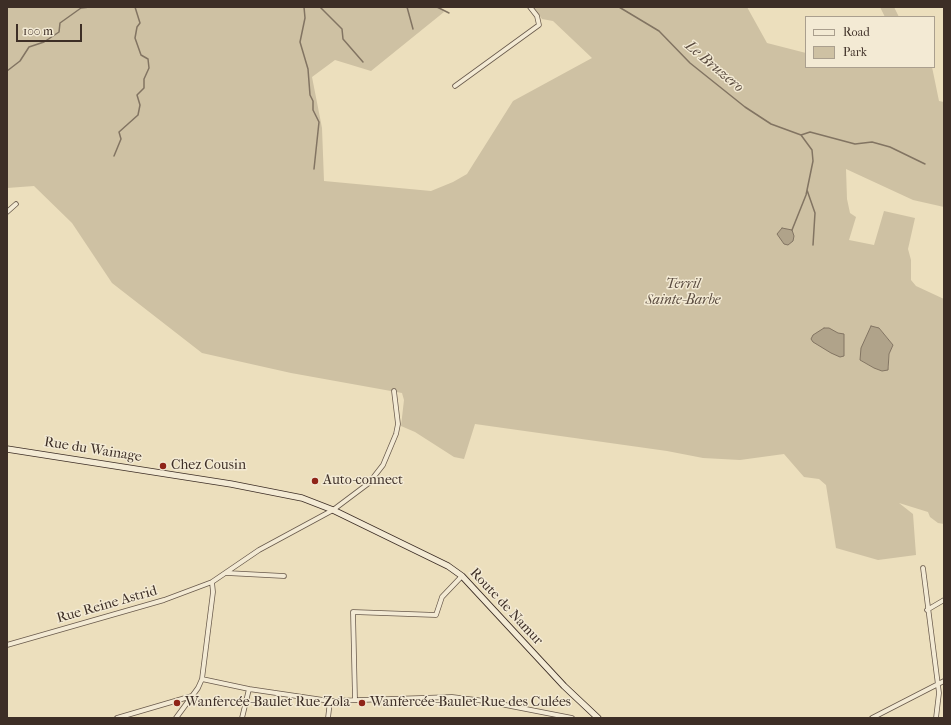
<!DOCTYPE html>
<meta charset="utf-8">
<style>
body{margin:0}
#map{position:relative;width:951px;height:725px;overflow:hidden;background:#ecdfbd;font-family:"IM FELL French Canon",serif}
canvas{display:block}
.frame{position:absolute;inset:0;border:8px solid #3d2e26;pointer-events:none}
.legend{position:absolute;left:805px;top:16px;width:130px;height:52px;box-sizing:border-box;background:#f3ead4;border:1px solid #aa9f8e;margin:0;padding:5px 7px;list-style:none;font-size:12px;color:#3d2e26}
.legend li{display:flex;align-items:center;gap:8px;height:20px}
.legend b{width:20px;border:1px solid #aa9f8e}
.scale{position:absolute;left:16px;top:24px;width:66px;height:18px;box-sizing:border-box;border:2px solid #3d2e26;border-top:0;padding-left:5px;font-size:12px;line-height:14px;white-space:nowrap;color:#3d2e26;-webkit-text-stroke:3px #f3ead4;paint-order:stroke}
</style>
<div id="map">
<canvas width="951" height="725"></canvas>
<div class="frame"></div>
<ul class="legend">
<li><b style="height:5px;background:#f3ead4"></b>Road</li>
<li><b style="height:11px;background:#cec1a3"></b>Park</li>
</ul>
<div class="scale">100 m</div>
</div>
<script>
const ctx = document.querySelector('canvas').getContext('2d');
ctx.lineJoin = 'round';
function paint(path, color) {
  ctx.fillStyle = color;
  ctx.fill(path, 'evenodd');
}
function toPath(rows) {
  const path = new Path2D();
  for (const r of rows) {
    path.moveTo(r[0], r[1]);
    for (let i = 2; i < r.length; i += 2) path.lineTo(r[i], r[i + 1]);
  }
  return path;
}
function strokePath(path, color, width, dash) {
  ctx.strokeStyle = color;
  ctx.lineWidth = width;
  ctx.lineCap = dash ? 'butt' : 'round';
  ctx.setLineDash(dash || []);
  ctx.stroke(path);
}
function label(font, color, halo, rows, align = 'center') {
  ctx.font = font + ' "IM FELL French Canon",serif';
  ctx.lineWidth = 3;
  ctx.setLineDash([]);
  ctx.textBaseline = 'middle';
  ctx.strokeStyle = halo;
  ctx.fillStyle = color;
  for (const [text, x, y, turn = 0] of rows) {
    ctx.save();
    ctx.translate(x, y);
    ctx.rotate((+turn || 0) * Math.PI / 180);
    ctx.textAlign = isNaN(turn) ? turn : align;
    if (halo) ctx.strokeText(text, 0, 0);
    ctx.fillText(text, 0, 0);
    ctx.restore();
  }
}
paint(toPath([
 [7,7,440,7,444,12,371,71,335,60,312,77,322,128,324,181,431,191,453,182,467,174,513,101,592,58,553,21,542,19,533,7,747,7,767,43,806,53,806,67,932,67,939,101,944,102,944,207,913,200,846,169,847,199,850,213,856,217,849,240,874,245,884,211,915,218,908,249,911,260,911,280,916,286,944,299,944,524,938,523,930,517,928,512,899,503,913,514,916,555,878,560,836,548,826,485,819,479,804,477,784,454,740,460,703,458,667,451,475,424,464,459,454,457,415,432,401,426,404,400,402,393,291,373,202,353,112,283,72,223,34,186,7,188],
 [879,328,893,345,889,354,889,367,882,371,874,368,860,360],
 [880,7,894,7,899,17,885,17]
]), '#cec1a3');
const water = toPath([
 [782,228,792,230,794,236,793,241,788,245,784,244,777,234,782,228],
 [871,326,879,328,893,345,889,354,888,370,882,371,874,368,860,360,861,348,871,326],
 [824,328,829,328,838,333,844,334,844,356,840,357,831,353,813,342,811,339,813,335,824,328]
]);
paint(water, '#b0a38a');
strokePath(water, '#827462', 1);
strokePath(toPath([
 [304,7,305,18,300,42,308,69,310,95,313,101,313,110,319,122,314,169],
 [320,7,342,29,343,39,363,62],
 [407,7,413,29],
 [437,7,449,13],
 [619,7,659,31,690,63,745,107,771,124,801,135],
 [7,71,20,61,29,47,44,42,59,32,60,23,81,8,90,7],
 [801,135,810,132,855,144,872,142,890,147,925,164],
 [114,156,121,139,119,132,138,115,140,105,137,95,144,88,144,79,149,68,148,59,141,55,135,38,137,27,140,23,135,7],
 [807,190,815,213,813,245],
 [792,230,806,195,813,161,812,150,801,135]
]), '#827462', 1.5);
const minor = toPath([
 [455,86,539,25,537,16,530,7],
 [7,212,16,204],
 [923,568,939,693,936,718],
 [227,573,284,576],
 [927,610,944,600],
 [7,645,164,600,212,582,259,550,333,510,369,483,383,465,396,434,398,424,394,391],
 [202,679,249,689,330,701,452,697,485,701,572,718],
 [355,700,353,612,436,615,442,597,462,576],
 [117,718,192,696],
 [176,718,198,688,202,679,213,592,212,582],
 [242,718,249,689],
 [328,718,330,701],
 [872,718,944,681]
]);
const secondary = toPath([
 [7,449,231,484,302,498,333,510,448,566,462,576,564,686,598,718]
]);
strokePath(minor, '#695a4c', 5.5);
strokePath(secondary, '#3d2e26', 7);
strokePath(minor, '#f3ead4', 4);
strokePath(secondary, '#f3ead4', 5.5);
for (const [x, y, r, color] of [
 [163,466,4,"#8f2418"],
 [315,481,4,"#8f2418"],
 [177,703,4,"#8f2418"],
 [362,703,4,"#8f2418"]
]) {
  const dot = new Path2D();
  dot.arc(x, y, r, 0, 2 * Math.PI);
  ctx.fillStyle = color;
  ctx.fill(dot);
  strokePath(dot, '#f3ead4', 1.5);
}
label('italic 14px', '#5a4b3f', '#f3ead4', [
 ["Terril",683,285],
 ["Sainte-Barbe",683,301]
]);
label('14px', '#3d2e26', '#f3ead4', [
 ["Rue du Wainage",93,450,9],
 ["Rue Reine Astrid",107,605,-16],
 ["Route de Namur",506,607,47]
]);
label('14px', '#3d2e26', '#f3ead4', [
 ["Chez Cousin",171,466],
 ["Auto-connect",323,481],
 ["Wanfercée-Baulet Rue Zola",185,703],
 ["Wanfercée-Baulet Rue des Culées",370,703]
], 'left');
label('italic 15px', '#5a4b3f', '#f3ead4', [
 ["Le Bruzero",714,67,40]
]);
</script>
